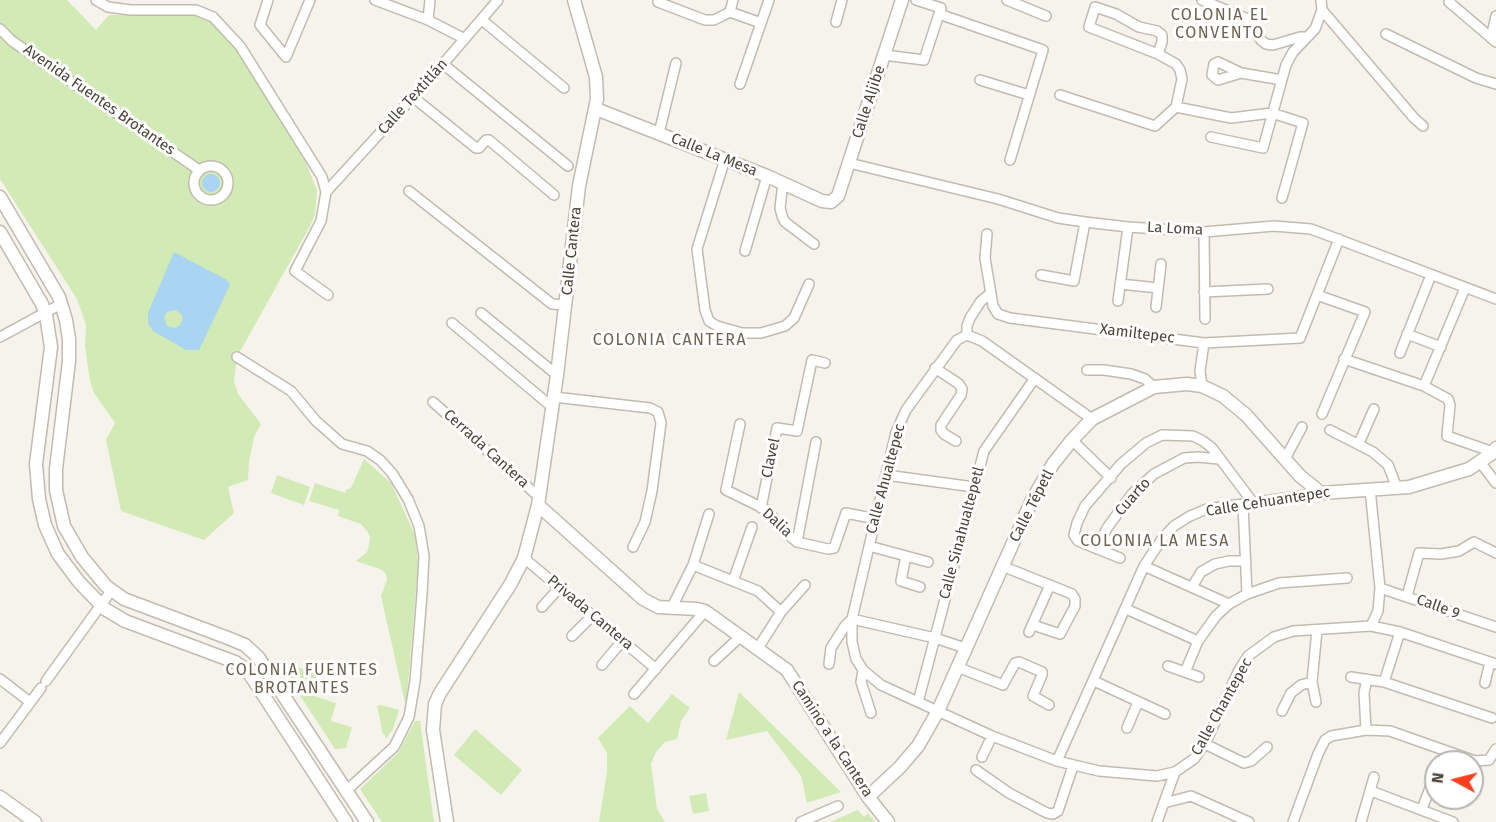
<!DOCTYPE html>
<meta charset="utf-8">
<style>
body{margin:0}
#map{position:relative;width:1496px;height:822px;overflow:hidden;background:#f6f3ec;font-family:"Fira Sans",sans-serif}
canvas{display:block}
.north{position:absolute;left:1424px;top:750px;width:60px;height:60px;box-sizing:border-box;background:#fff;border:2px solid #b7b4b0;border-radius:50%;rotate:277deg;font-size:16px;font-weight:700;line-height:24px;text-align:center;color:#4b4439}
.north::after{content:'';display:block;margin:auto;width:21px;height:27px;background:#fc3f1d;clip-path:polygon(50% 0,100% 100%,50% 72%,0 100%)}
</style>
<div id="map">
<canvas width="1496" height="822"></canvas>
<div class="north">N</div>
</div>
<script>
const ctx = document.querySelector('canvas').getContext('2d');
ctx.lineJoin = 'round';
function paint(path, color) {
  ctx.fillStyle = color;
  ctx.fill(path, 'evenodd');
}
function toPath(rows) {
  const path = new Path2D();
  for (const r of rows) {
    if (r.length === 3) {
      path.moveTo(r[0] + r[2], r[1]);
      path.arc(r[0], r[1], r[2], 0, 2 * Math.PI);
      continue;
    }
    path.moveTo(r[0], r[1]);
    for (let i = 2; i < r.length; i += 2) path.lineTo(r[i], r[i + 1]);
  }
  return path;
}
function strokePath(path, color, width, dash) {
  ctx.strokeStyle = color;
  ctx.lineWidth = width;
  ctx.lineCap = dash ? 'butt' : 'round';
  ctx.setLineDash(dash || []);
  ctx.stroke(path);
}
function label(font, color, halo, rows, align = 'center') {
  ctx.font = font + ' "Fira Sans",sans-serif';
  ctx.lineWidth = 6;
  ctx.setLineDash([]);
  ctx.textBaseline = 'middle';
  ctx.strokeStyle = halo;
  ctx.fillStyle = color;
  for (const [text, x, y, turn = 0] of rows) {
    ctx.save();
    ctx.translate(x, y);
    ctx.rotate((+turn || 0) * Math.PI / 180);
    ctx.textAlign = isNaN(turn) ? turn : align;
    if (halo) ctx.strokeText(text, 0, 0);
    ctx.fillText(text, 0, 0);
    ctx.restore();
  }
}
paint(toPath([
 [0,0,67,0,96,30,109,15,193,15,211,22,237,51,298,144,317,190,315,215,310,226,237,357,234,381,238,394,261,424,254,437,249,462,248,480,228,487,234,513,204,540,121,511,106,440,115,423,94,393,90,381,85,346,86,325,77,299,0,179],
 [364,459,391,483,415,535,417,551,418,566,406,707,381,596,387,580,386,574,382,570,356,561,367,552,369,545,370,537,367,531,361,524,338,516,339,510,309,501,315,483,345,493,346,490,351,488],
 [277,475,310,487,304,505,271,493],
 [293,666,318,673,311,695,336,703,331,721,352,727,346,748,335,749,282,668],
 [739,692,841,792,807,803,801,776,767,731,726,740],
 [672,694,690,708,681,721,677,739,665,742,656,752,651,764,657,809,665,822,599,822,607,772,607,753,598,738,630,706,648,723],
 [381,705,399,710,393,729,386,739,385,735,383,735,377,706],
 [415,721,420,721,434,822,382,822,360,789,398,753],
 [475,729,522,770,501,795,454,755],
 [706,793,709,811,693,814,689,796],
 [858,810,864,817,868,813,875,822,830,822]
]), '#d2eab5');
paint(toPath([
 [211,183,9],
 [174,252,227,280,230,285,199,350,186,350,153,331,148,323,148,313],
 [176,310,182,315,183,319,180,325,176,328,167,326,164,317,167,312]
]), '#a9d4f2');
const minor = toPath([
 [96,0,108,7,131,10,196,10,213,17,240,46,322,177,326,192,321,221,295,271,328,295],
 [268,0,260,25,286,57,310,0],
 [375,0,428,20,465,39],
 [1007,0,1046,16],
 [1202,0,1248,19,1261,40,1266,44,1273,45,1300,37,1306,37],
 [1321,0,1322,10,1414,118,1423,126],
 [1450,0,1449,2,1496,42],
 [658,2,705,20,714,20,730,12,733,0],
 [730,12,761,23],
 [939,14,1043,50,1010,160],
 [428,20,430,0],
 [482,20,564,88],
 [836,22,842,0],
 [0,29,12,41,199,170],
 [1386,34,1476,78,1496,84],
 [1491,38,1496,16],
 [884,55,924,60,941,8,916,0],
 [443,64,568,166],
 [1241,73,1218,80,1212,75,1214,64,1218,62,1241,73,1282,80],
 [980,80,1029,95],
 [740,84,769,0],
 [1060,95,1155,126,1176,107,1182,79,1180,70,1176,64,1158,54,1089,27,1095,7,1116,14,1139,27,1157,31,1162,35,1162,42,1158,54],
 [413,97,476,148,479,148,486,140,489,140,554,195],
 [1176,107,1231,118,1272,113,1303,123,1282,198],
 [659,133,676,63],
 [1211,137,1263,148,1286,65,1293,52,1315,29,1322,10],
 [725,159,697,249,705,310,709,321,717,326,742,333,761,333,785,326,794,318,809,284],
 [849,163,998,199,1058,218,1085,222,1128,227,1204,232,1274,226,1311,229,1496,299],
 [211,183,17],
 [783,183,780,208,782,216,785,222,814,244],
 [409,191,552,304,566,305],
 [326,192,443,64,498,0],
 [1204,232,1205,319],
 [987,234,985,258,993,306,998,314,1010,318,1204,343,1300,338,1339,239],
 [745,251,767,176],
 [1041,275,1074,281,1085,222],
 [1120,284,1158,288],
 [1204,292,1268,289],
 [1317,295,1365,312,1322,414],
 [1118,301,1128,227],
 [1156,307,1161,264],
 [481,313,557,375],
 [452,323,552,407],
 [1407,334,1441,347],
 [967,335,967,326,970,318,981,301,991,293],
 [0,337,61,304],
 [1400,353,1431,275],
 [237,357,291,391,316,421,342,444,367,451,380,460,392,473,408,499,419,526,424,556,422,594,415,681,409,717,394,747,347,790],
 [1344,359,1424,386,1448,399,1450,405,1447,436,1496,453],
 [935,368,959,384,962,389,961,395,941,425,941,430,944,434,956,441],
 [1087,370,1104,370,1131,374,1145,379,1154,387],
 [1202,386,1200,371,1204,343],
 [1424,386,1465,288],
 [554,397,650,408,658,412,661,423,652,491,645,522,633,547],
 [433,402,539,497],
 [1092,419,982,341,967,335,957,340,906,410,896,432,852,619,852,642,856,659,863,670,881,685,992,736,1057,761,1099,771,1157,776,1175,772,1194,759,1205,744,1238,672,1248,656,1274,637,1293,631,1371,626,1400,632,1496,664],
 [740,424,726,490,767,510,785,532,797,542,828,549,834,548,846,513,876,519],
 [1330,430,1373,452,1388,465,1397,488],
 [1072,440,1111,478],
 [1359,443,1374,409],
 [1285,459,1302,427],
 [1480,462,1496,483],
 [886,475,974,487],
 [1370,489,1380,588,1378,611,1371,626],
 [1243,505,1247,594],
 [761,508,777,428,797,431,812,360,825,363],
 [797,542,816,442],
 [869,546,928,562],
 [1097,549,1107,528,1132,494,1154,474,1184,458,1198,457,1219,459],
 [906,556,901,581,920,587],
 [524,558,656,669],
 [1120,558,1078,541,1074,535,1077,523,1085,506,1121,464,1146,443,1162,435,1193,436,1203,441,1212,448,1254,504],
 [693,565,758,591,781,612],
 [1002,566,1072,594,1075,599,1075,606,1060,634,1033,625],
 [1144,566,1229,604],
 [733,581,752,527],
 [1192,587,1201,572,1215,564,1229,561,1246,561],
 [1380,588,1496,627],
 [1407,596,1419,553,1441,554,1459,551,1474,542,1496,553],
 [542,607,560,587],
 [671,609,693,565,709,514],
 [1126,609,1198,641],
 [1029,632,1050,585],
 [572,636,593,615],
 [758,648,781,612,805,585],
 [714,661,741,636],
 [829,664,831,648,845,626,852,619,935,638,965,648],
 [602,665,623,640],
 [1168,666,1199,677],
 [957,667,1003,685,1015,663,1019,662,1042,672,1042,675,1033,696,1049,705],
 [863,670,861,682,871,713],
 [1185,672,1198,641,1216,616,1229,604,1247,594,1279,583,1347,578],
 [1351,677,1384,682,1492,718],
 [0,679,30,702],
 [46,681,111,591],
 [1094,681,1165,714],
 [1384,682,1400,632],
 [1485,683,1490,662],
 [634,694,705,611],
 [918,702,984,451,1035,378],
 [1316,702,1312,682,1317,630],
 [1282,711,1291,693,1301,685,1312,682],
 [1127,728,1138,702],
 [1366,730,1364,693,1367,679],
 [0,743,41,688],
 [1205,744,1244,763,1251,761,1267,747],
 [982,757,992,736],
 [1057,761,1144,566,1162,539,1174,526,1190,516,1207,509,1321,493],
 [976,770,1009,793,1047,813,1053,814,1058,811,1073,766],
 [1371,791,1453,822],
 [1164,803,1191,796,1249,822],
 [1422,809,1433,780],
 [801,822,838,806],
 [1157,822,1175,772],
 [1293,822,1318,754,1325,740,1331,736,1366,730,1390,731,1475,761,1489,760,1496,749],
 [1361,822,1374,777]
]);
const tertiary = toPath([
 [596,109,767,176,822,201,831,202,838,196,902,0],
 [0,197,59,297,66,320,69,339,69,361,56,469,56,490,64,526,82,557,106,586,124,599,228,638,245,645,258,657,367,822],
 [0,232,42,304,46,315,51,347,36,464,39,499,45,525,58,554,79,582,105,609,125,621,235,662,247,670,346,822],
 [538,505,643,599,658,607,697,609,705,611,787,670,868,797,888,822],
 [0,797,35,822],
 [868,797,900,767,918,746,938,711,1033,498,1053,464,1072,440,1092,419,1154,387,1187,384,1202,386,1223,396,1246,415,1300,476,1321,493,1409,487,1469,469,1494,452,1496,448],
 [447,822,433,730,435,704,440,693,510,585,524,558,538,505,557,375,579,186,597,99,596,77,574,0]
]);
strokePath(minor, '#c2bbae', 12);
strokePath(tertiary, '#c2bbae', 15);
strokePath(minor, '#fff', 9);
strokePath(tertiary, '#fff', 12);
label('15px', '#4b4439', '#fff', [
 ["Calle Textitlán",413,97,-48],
 ["Avenida Fuentes Brotantes",99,100,35],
 ["Calle Aljibe",869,102,-72],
 ["Calle La Mesa",714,155,22],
 ["La Loma",1175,229,3],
 ["Calle Cantera",572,251,-84],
 ["Xamiltepec",1137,334,7],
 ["Cerrada Cantera",486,449,42],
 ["Clavel",771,458,-78],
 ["Calle Ahualtepec",886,479,-75],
 ["Cuarto",1133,497,-48],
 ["Calle Cehuantepec",1268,502,-9],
 ["Calle Tépetl",1032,506,-63],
 ["Dalia",777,523,43],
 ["Calle Sinahualtepetl",962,533,-75],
 ["Calle 9",1438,607,20],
 ["Privada Cantera",590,613,40],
 ["Calle Chantepec",1222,707,-61],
 ["Camino a la Cantera",832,739,57]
]);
ctx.letterSpacing = '1.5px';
label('16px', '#6e6250', '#fff', [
 ["COLONIA EL",1220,16],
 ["CONVENTO",1220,34],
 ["COLONIA CANTERA",670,341],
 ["COLONIA LA MESA",1155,542],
 ["COLONIA FUENTES",302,671],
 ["BROTANTES",302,689]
]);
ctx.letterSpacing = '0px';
</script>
